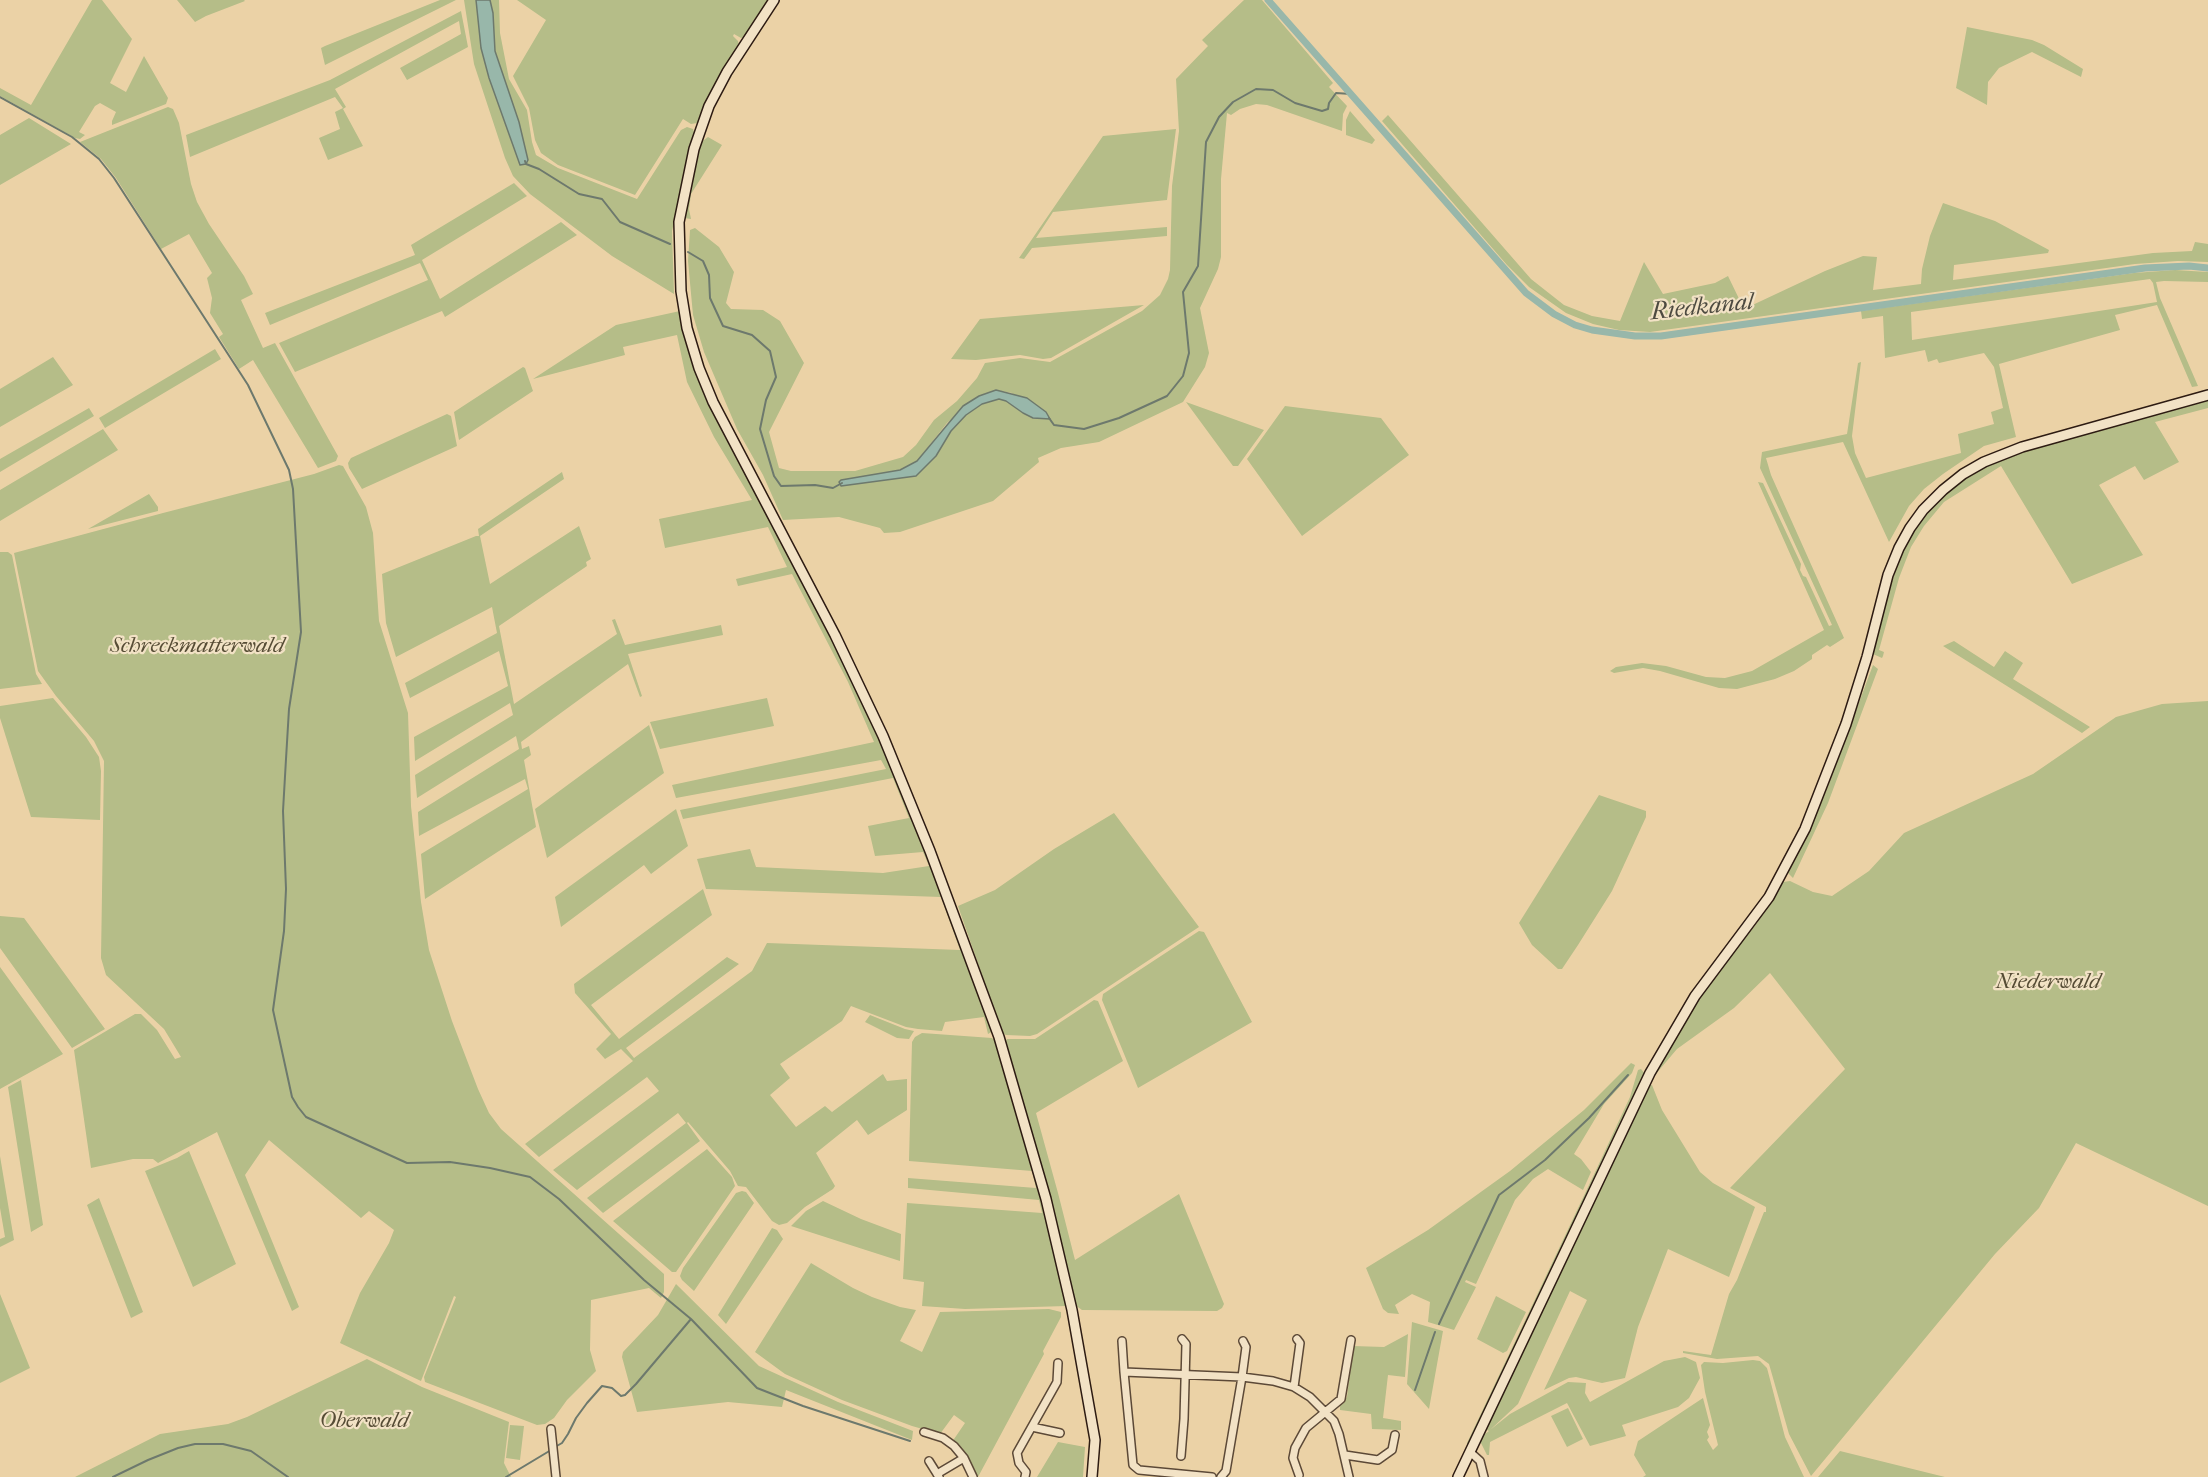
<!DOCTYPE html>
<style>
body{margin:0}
canvas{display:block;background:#ebd2a6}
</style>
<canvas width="2208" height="1477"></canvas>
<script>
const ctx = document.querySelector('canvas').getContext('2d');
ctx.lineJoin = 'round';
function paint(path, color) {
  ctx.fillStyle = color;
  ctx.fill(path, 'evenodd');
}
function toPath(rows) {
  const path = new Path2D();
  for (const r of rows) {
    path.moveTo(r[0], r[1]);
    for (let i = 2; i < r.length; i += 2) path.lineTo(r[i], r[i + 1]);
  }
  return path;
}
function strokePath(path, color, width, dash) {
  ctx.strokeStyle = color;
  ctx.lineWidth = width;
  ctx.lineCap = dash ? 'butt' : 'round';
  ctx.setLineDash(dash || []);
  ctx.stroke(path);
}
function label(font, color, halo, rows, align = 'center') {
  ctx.font = font + ' "IM FELL French Canon",serif';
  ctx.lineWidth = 4.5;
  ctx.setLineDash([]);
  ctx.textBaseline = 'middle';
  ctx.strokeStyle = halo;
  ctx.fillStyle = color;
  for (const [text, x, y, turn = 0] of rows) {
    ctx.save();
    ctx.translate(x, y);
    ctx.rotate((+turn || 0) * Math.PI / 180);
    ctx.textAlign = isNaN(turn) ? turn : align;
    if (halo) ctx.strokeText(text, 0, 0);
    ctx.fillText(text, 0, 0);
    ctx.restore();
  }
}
paint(toPath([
 [92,0,102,0,132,39,110,83,126,92,144,56,168,98,166,104,112,125,112,121,116,112,100,103,95,106,79,132,85,135,80,139,75,138,0,96,0,88,31,105],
 [177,0,244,0,245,1,206,16,195,22],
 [440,0,456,0,325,65,321,48,325,46],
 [464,0,499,0,500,33,509,79,527,110,532,142,536,155,558,168,637,199,681,130,687,127,693,129,695,135,672,231,674,294,612,256,530,194,513,176,505,158,474,64],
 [517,0,771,0,744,37,741,38,734,34,733,36,738,41,739,46,701,118,697,123,691,124,683,119,635,195,558,165,541,153,535,140,529,108,513,76,546,20],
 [1244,0,1262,0,1333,83,1329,87,1347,106,1343,114,1342,131,1267,105,1256,104,1240,109,1231,115,1227,113,1221,179,1221,257,1218,269,1200,308,1209,353,1205,367,1183,402,1099,442,1061,448,1038,458,1039,462,993,501,900,532,884,533,880,528,839,517,783,520,763,475,737,429,704,352,693,315,688,261,690,230,695,228,719,247,734,272,726,303,731,309,763,310,780,321,804,363,769,432,779,468,791,471,855,471,903,457,916,445,934,420,957,401,977,378,985,363,1020,358,1050,362,1142,311,1160,295,1168,279,1170,270,1172,186,1179,131,1176,79,1208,46,1202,40],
 [996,390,1012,393,1023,413,1006,401,999,399,982,404,966,415,951,431,936,456,916,476,883,480,840,482,841,480,900,470,917,461,947,423,979,396],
 [461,11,468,47,407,80,400,68,461,34,459,21,335,89,346,107,343,109,363,146,328,160,319,138,340,129,335,112,343,108,335,97,190,157,186,135,330,80],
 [1967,27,2032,40,2044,45,2083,69,2081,77,2032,52,1999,68,1988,82,1987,105,1956,88],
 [168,107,173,109,179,123,191,184,197,202,209,224,244,276,253,294,241,300,263,348,275,343,338,456,336,461,318,468,253,360,239,369,219,337,223,334,210,313,212,298,207,278,212,273,189,234,161,249,116,178,101,159,80,142],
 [1350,111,1375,140,1372,144,1346,135,1346,120],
 [1388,115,1531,279,1564,305,1592,316,1620,321,1644,262,1663,294,1715,283,1728,276,1744,309,1825,271,1863,256,1877,257,1873,290,1921,284,1922,269,1930,236,1943,203,1995,221,2049,250,2048,253,1954,265,1953,280,2153,253,2192,251,2195,242,2208,244,2208,262,2178,261,2135,264,1650,332,1619,330,1593,324,1566,313,1529,287,1507,265,1382,121],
 [29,118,71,144,0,185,0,135],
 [1176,129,1167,200,1053,212,1036,238,1167,227,1167,236,1032,248,1024,259,1019,258,1103,136],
 [708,137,722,145,691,194,689,209,691,219,684,218,692,171,700,143],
 [514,183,527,196,422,260,440,299,561,222,577,235,445,317,442,311,295,372,279,343,428,280,420,263,270,325,265,313,415,255,411,245],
 [2175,270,2208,272,2208,282,2164,281,2156,282,2160,298,2198,386,2192,387,2157,305,2115,315,2120,330,1999,364,2016,437,1984,446,1943,474,1924,489,1909,506,1889,542,1843,442,1766,458,1771,475,1844,638,1830,647,1827,645,1812,655,1812,659,1794,671,1775,679,1737,689,1719,688,1660,671,1643,668,1614,673,1610,671,1616,667,1642,663,1666,666,1706,677,1725,678,1752,671,1824,630,1758,482,1763,483,1801,564,1800,570,1803,576,1806,577,1829,626,1832,625,1760,468,1762,452,1847,434,1858,363,1861,362,1852,436,1855,453,1866,478,1961,453,1958,434,1994,424,1991,412,2003,408,1994,367,1984,353,1939,363,1937,359,1928,362,1925,350,1885,358,1883,316,1862,319,1861,311,2134,273],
 [2150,279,2153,283,2157,302,1912,340,1911,312],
 [1144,305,1051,358,1043,359,1020,355,976,360,951,359,980,319],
 [680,311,696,370,707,399,827,626,898,778,993,1031,988,1034,984,1017,945,1022,942,1031,918,1029,906,1027,851,1006,842,1021,780,1064,790,1078,770,1095,796,1127,825,1106,832,1112,883,1074,887,1081,907,1079,907,1110,868,1135,857,1120,816,1153,835,1186,833,1189,805,1207,787,1223,779,1225,772,1221,746,1187,738,1186,730,1171,688,1122,687,1123,700,1141,603,1213,587,1198,686,1123,678,1113,577,1190,553,1170,659,1091,647,1077,539,1157,525,1144,633,1061,621,1049,605,1059,596,1049,611,1034,575,993,574,984,703,889,712,915,591,1005,619,1039,727,957,739,964,626,1048,634,1058,752,971,767,943,960,950,941,897,706,889,697,859,750,849,756,867,883,873,929,866,923,852,875,856,868,826,909,818,893,778,683,819,680,810,886,769,881,760,676,798,672,785,874,742,848,682,792,574,738,586,736,579,787,567,768,527,665,548,659,519,752,500,714,437,687,382,677,335,623,347,625,355,533,379,616,325],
 [215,349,221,359,105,428,99,418],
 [53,357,73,385,0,427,0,389],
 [523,367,525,368,533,391,459,440,454,412],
 [2208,400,2208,408,2155,422,2179,462,2144,480,2135,466,2099,485,2143,555,2072,584,2001,466,1944,502,1924,526,1911,547,1899,578,1879,650,1884,652,1883,656,1882,658,1873,654,1886,599,1903,549,1915,528,1928,510,1942,495,1963,478,2010,455],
 [1186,402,1264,430,1238,466,1233,466],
 [1285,406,1381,418,1409,455,1302,536,1247,459],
 [89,408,94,416,0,472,0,459],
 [447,414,451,416,457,446,362,489,349,468,348,463,351,458],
 [103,429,118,450,0,521,0,490],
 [339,465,343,466,366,507,373,533,379,621,408,713,411,806,421,902,429,950,452,1021,478,1089,489,1113,501,1129,664,1274,664,1292,661,1298,649,1288,591,1300,590,1350,596,1371,567,1400,554,1418,545,1424,537,1425,425,1382,424,1377,456,1297,454,1296,421,1381,340,1343,360,1293,389,1243,394,1230,369,1211,361,1218,269,1140,245,1175,299,1307,292,1311,217,1132,158,1163,153,1159,133,1159,91,1168,74,1050,135,1014,141,1014,157,1030,175,1059,181,1057,164,1029,106,975,101,958,104,761,94,741,56,696,38,671,14,553,163,513,314,474],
 [562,472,564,479,480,536,490,584,579,526,591,559,586,562,587,566,499,626,514,704,617,634,612,620,615,619,625,645,721,625,723,635,628,654,642,696,640,697,628,664,521,742,522,749,529,746,531,755,524,760,536,827,425,899,421,854,528,789,525,779,419,836,418,812,519,749,516,736,417,798,415,775,513,715,510,703,415,761,414,737,508,686,499,651,410,698,405,683,497,633,492,607,396,657,386,623,382,574,476,536,479,536,478,529],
 [149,494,158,507,158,511,88,529],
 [0,552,8,552,12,555,36,674,42,684,0,689],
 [1954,641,1994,667,2005,651,2023,663,2013,679,2090,727,2082,733,1943,646],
 [1873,665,1878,669,1828,803,1793,878,1788,873,1826,791],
 [53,698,86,737,99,757,101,771,100,820,31,817,0,718,0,706],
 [767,698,774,726,660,749,650,722],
 [2208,701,2208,1206,2076,1143,2039,1208,1995,1254,1811,1476,1789,1434,1769,1364,1758,1356,1717,1359,1683,1353,1683,1351,1711,1355,1729,1294,1737,1280,1764,1212,1766,1212,1766,1207,1730,1188,1845,1069,1770,973,1734,1008,1677,1049,1655,1075,1667,1047,1703,991,1757,923,1783,882,1790,881,1813,892,1832,896,1869,871,1904,833,2033,774,2116,717,2162,704],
 [649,725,664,773,547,858,535,809],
 [1599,795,1646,811,1646,817,1612,891,1578,945,1562,969,1558,969,1532,945,1519,923],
 [676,809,688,846,651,874,644,865,561,927,555,897],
 [1114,813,1199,927,1037,1034,1030,1036,1006,1035,1002,1033,958,906,995,890,1054,849],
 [0,916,24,918,105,1029,72,1048,0,948],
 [1199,931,1204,932,1252,1022,1138,1088,1102,1000,1103,994],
 [0,967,63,1054,0,1089],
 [1094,1000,1098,1001,1123,1061,1036,1113,1058,1193,1075,1260,1179,1194,1224,1304,1222,1308,1217,1311,1082,1310,1075,1305,1049,1198,1005,1042,1007,1039,1035,1039],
 [870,1015,905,1029,914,1031,909,1039,897,1038,865,1022],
 [922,1033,992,1038,996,1041,1046,1214,1067,1306,965,1309,922,1306,924,1282,903,1279,907,1203,1042,1213,1039,1200,908,1188,908,1178,1036,1188,1032,1171,909,1161,912,1042,915,1037],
 [1631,1063,1635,1065,1632,1073,1604,1104,1574,1154,1581,1159,1591,1172,1583,1190,1548,1169,1533,1179,1515,1200,1476,1284,1466,1280,1465,1282,1476,1287,1454,1330,1428,1322,1430,1302,1412,1294,1395,1305,1399,1314,1388,1313,1383,1309,1366,1268,1428,1230,1510,1171,1584,1110],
 [1641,1069,1645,1074,1468,1446,1467,1443,1597,1168,1630,1097,1638,1070],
 [21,1080,43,1225,31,1232,8,1087],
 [1652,1085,1662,1110,1700,1172,1713,1183,1755,1207,1729,1277,1668,1249,1638,1327,1625,1378,1602,1383,1576,1377,1569,1378,1544,1390,1587,1300,1570,1291,1518,1404,1490,1430,1510,1414,1568,1382,1586,1383,1585,1393,1590,1402,1664,1361,1685,1357,1696,1362,1700,1378,1689,1398,1678,1407,1622,1425,1626,1436,1590,1446,1567,1403,1490,1442,1489,1455,1487,1455,1480,1441,1482,1436,1489,1431,1485,1429,1648,1086],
 [707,1149,732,1177,735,1186,676,1272,672,1272,613,1221],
 [189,1151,236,1264,193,1287,145,1171,177,1158],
 [0,1156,14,1240,0,1247,0,1239,5,1237,0,1208],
 [742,1191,746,1192,754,1203,694,1291,682,1280,680,1276,683,1268,736,1193],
 [99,1198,143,1312,131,1318,87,1205],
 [823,1201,861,1219,901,1234,900,1261,791,1226,806,1211],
 [772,1228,777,1230,783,1239,726,1324,718,1315],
 [811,1263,853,1288,872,1297,900,1307,916,1310,900,1341,922,1352,940,1312,1049,1309,1061,1312,1061,1317,1043,1351,1044,1354,978,1477,976,1477,952,1442,965,1423,954,1415,940,1434,912,1426,842,1400,785,1374,755,1352],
 [676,1284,759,1366,838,1402,913,1431,912,1440,786,1390,782,1407,728,1402,637,1412,622,1357,623,1352,658,1315],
 [0,1294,30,1368,0,1383],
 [1496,1296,1526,1312,1507,1351,1503,1353,1477,1339],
 [1412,1322,1443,1331,1429,1409,1407,1384],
 [1408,1334,1405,1377,1388,1375,1383,1418,1401,1421,1401,1430,1372,1429,1371,1414,1340,1410,1340,1405,1347,1397,1353,1346,1384,1347],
 [367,1359,422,1387,509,1422,504,1463,511,1477,75,1477,160,1434,228,1424,247,1417],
 [1753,1360,1760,1361,1767,1368,1785,1437,1804,1477,1643,1477,1646,1475,1634,1455,1638,1441,1703,1398,1710,1425,1707,1432,1709,1437,1707,1440,1713,1450,1718,1445,1705,1392,1701,1365,1704,1362,1723,1363],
 [1568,1408,1583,1439,1567,1447,1551,1416],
 [510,1425,524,1426,520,1460,506,1458],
 [1058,1442,1085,1447,1083,1477,1037,1477],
 [1840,1451,1945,1477,1818,1477]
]), '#b5bd88');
const water = toPath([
 [476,0,490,0,493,13,495,51,519,122,528,160,526,164,520,165,489,78,481,48,476,0],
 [996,390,1027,398,1046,412,1050,419,1033,418,1023,413,1006,401,999,399,982,404,966,415,951,431,936,456,916,476,841,486,839,482,841,480,900,470,917,461,963,406,979,396,996,390]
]);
paint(water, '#98b7aa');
strokePath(water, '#6d796d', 1.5);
strokePath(toPath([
 [0,97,72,137,99,159,114,178,248,385,289,470,293,489,301,632,289,709,286,759,283,811,286,889,284,931,273,1010,292,1097,298,1107,306,1117,407,1163,450,1162,490,1168,530,1177,559,1199,644,1280,691,1319,757,1388,803,1406,910,1441],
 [525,161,526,164,539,169,579,194,602,199,620,222,670,244],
 [688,252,703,261,709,275,710,298,723,326,752,335,770,351,776,377,766,400,760,429,774,476,781,486,815,485,833,488,842,483],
 [1049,418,1054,425,1084,429,1119,418,1167,396,1183,376,1189,353,1183,292,1198,266,1206,142,1219,117,1233,102,1256,89,1273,90,1295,103,1322,111,1328,109,1329,103,1336,93,1351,94],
 [1439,1324,1499,1195,1545,1160,1589,1118,1628,1075],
 [1415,1390,1435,1332],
 [555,1447,562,1443,568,1434,576,1418,587,1403,602,1386,612,1388,621,1396,625,1395,636,1384,691,1319],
 [113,1477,148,1460,178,1448,195,1444,223,1444,251,1451,288,1477],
 [506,1477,551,1450]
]), '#6d796d', 2);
strokePath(toPath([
 [1268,0,1526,293,1554,314,1575,325,1592,330,1635,336,1661,336,2145,268,2189,266,2208,268]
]), '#98b7aa', 7);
const street = toPath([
 [1122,1341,1124,1372],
 [1294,1387,1300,1343,1297,1339],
 [1032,1427,1060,1433],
 [551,1429,556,1477],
 [924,1432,943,1438,954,1446,964,1458,973,1477],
 [1470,1452,1480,1461,1484,1477],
 [1345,1455,1378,1460,1392,1450,1395,1435],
 [1181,1456,1184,1419,1186,1344,1182,1339],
 [929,1461,939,1477],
 [937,1474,964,1458],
 [1299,1475,1293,1458,1295,1448,1306,1428,1341,1399,1351,1340],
 [1025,1477,1026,1472,1019,1463,1017,1453,1057,1382,1058,1363],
 [1212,1477,1139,1470,1133,1465,1124,1372,1242,1377,1273,1381,1294,1387,1310,1397,1334,1421,1339,1434,1349,1477],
 [1221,1477,1226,1471,1242,1377,1246,1347,1243,1341]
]);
const secondary = toPath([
 [774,0,727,72,709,106,694,149,679,222,681,291,687,328,699,368,713,402,835,635,883,736,930,851,999,1037,1046,1199,1072,1310,1095,1440,1092,1477],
 [1458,1477,1650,1073,1695,996,1769,897,1805,829,1846,724,1867,657,1888,575,1899,548,1910,528,1923,510,1943,490,1963,474,1984,462,2022,447,2208,395]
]);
strokePath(street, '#5c4937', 10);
strokePath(secondary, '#2d1b12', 12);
strokePath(street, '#f2e2c5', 7);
strokePath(secondary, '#f2e2c5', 9);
label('italic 22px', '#564c35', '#f2e2c5', [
 ["Schreckmatterwald",197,647],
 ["Niederwald",2048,983],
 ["Oberwald",364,1422]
]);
label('italic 24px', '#4d4a40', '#f2e2c5', [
 ["Riedkanal",1702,308,-6]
]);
</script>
